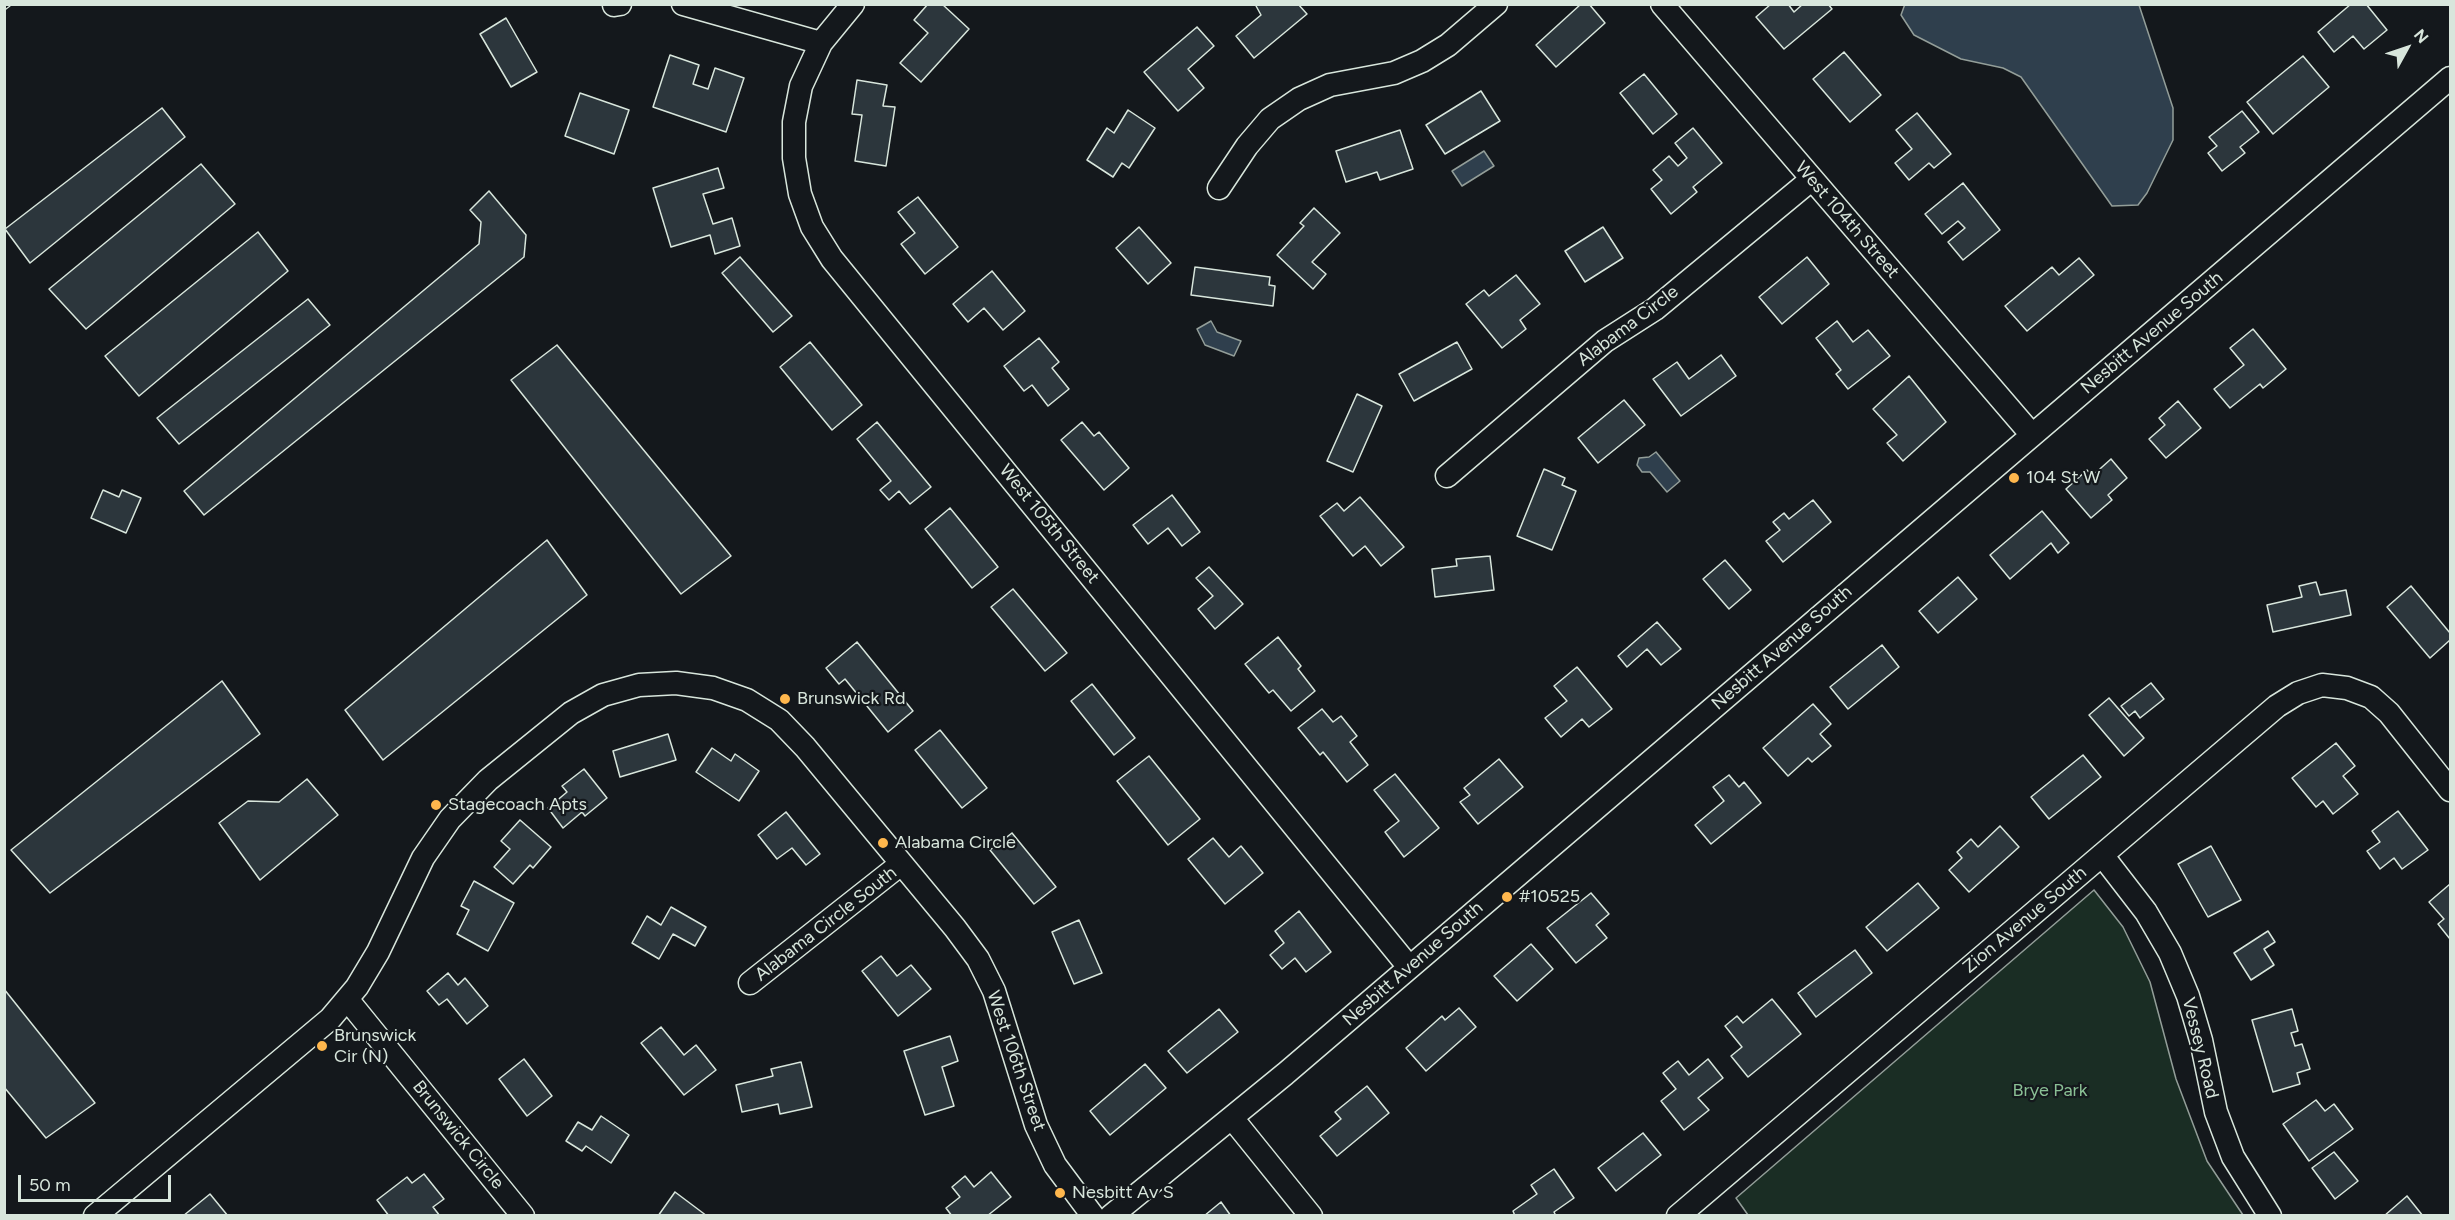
<!DOCTYPE html>
<style>
body{margin:0}
#map{position:relative;width:2455px;height:1220px;overflow:hidden;background:#14181c;font-family:Figtree,sans-serif}
canvas{display:block}
.frame{position:absolute;inset:0;border:6px solid #d8e6dc;pointer-events:none}
.north{position:absolute;left:2377px;top:18px;width:60px;height:60px;-webkit-text-stroke:4px #14181c;paint-order:stroke;rotate:50deg;font-size:16px;font-weight:700;line-height:24px;text-align:center;color:#d8e6dc}
.north::after{content:'';display:block;margin:auto;width:21px;height:27px;background:#d8e6dc;clip-path:polygon(50% 0,100% 100%,50% 72%,0 100%)}
.scale{position:absolute;left:18px;top:1175px;width:153px;height:27px;box-sizing:border-box;border:3px solid #d8e6dc;border-top:0;padding-left:8px;font-size:18px;line-height:21px;white-space:nowrap;color:#d8e6dc;-webkit-text-stroke:4px #14181c;paint-order:stroke}
</style>
<div id="map">
<canvas width="2455" height="1220"></canvas>
<div class="frame"></div>
<div class="north">N</div>
<div class="scale">50 m</div>
</div>
<script>
const ctx = document.querySelector('canvas').getContext('2d');
ctx.lineJoin = 'round';
function paint(path, color) {
  ctx.fillStyle = color;
  ctx.fill(path, 'evenodd');
}
function toPath(rows) {
  const path = new Path2D();
  for (const r of rows) {
    path.moveTo(r[0], r[1]);
    for (let i = 2; i < r.length; i += 2) path.lineTo(r[i], r[i + 1]);
  }
  return path;
}
function strokePath(path, color, width, dash) {
  ctx.strokeStyle = color;
  ctx.lineWidth = width;
  ctx.lineCap = dash ? 'butt' : 'round';
  ctx.setLineDash(dash || []);
  ctx.stroke(path);
}
function label(font, color, halo, rows, align = 'center') {
  ctx.font = font + ' Figtree,sans-serif';
  ctx.lineWidth = 4.5;
  ctx.setLineDash([]);
  ctx.textBaseline = 'middle';
  ctx.strokeStyle = halo;
  ctx.fillStyle = color;
  for (const [text, x, y, turn = 0] of rows) {
    ctx.save();
    ctx.translate(x, y);
    ctx.rotate((+turn || 0) * Math.PI / 180);
    ctx.textAlign = isNaN(turn) ? turn : align;
    if (halo) ctx.strokeText(text, 0, 0);
    ctx.fillText(text, 0, 0);
    ctx.restore();
  }
}
const green = toPath([
 [2094,890,2123,927,2150,982,2176,1079,2207,1161,2243,1215,1748,1215,1736,1198,2094,890]
]);
paint(green, '#1a2d24');
strokePath(green, '#939e99', 1.5);
const water = toPath([
 [1905,4,2139,5,2173,108,2173,140,2147,193,2138,205,2112,206,2021,77,2003,68,1961,59,1914,35,1901,15,1905,4],
 [1484,151,1494,166,1462,186,1452,171,1484,151],
 [1211,321,1217,332,1241,341,1234,356,1205,345,1197,329,1211,321],
 [1656,452,1680,481,1667,492,1650,472,1642,472,1637,465,1639,458,1649,457,1656,452]
]);
paint(water, '#2f3f4d');
strokePath(water, '#939e99', 1.5);
const building = toPath([
 [928,4,942,4,969,29,921,82,900,63,928,33,914,20,928,4],
 [1255,4,1298,4,1307,14,1254,58,1236,36,1261,15,1255,4],
 [1581,4,1589,4,1605,23,1556,67,1536,45,1581,4],
 [1771,4,1788,4,1794,12,1803,4,1828,4,1832,9,1784,49,1756,17,1771,4],
 [2351,4,2366,4,2387,30,2364,49,2353,36,2334,52,2318,32,2351,4],
 [506,18,537,72,511,87,480,34,506,18],
 [1197,27,1214,46,1188,69,1204,88,1178,111,1144,72,1197,27],
 [1844,52,1881,95,1850,122,1813,79,1844,52],
 [670,55,699,65,693,84,708,89,715,68,744,78,726,132,653,107,670,55],
 [2303,56,2329,87,2273,134,2247,102,2303,56],
 [1644,74,1677,114,1653,134,1620,93,1644,74],
 [857,80,887,85,883,106,895,107,886,166,855,161,862,115,852,114,857,80],
 [1481,91,1500,121,1445,154,1426,125,1481,91],
 [580,93,629,110,614,154,565,136,580,93],
 [162,108,185,137,30,263,5,229,162,108],
 [1128,110,1155,128,1129,168,1122,163,1113,177,1087,160,1107,128,1114,133,1128,110],
 [2242,111,2259,132,2240,147,2245,153,2222,171,2208,153,2217,146,2209,137,2242,111],
 [1917,113,1951,154,1934,168,1929,163,1909,180,1895,163,1912,149,1896,130,1917,113],
 [1693,128,1722,163,1693,187,1697,192,1671,214,1651,189,1662,180,1653,170,1669,156,1678,166,1687,158,1675,143,1693,128],
 [1400,130,1413,169,1380,180,1377,172,1346,182,1336,151,1400,130],
 [201,164,235,204,86,329,49,289,201,164],
 [718,168,724,188,703,194,713,224,732,218,740,246,715,254,710,235,671,247,653,188,718,168],
 [1963,183,2000,230,1963,260,1948,242,1965,228,1958,221,1942,234,1925,214,1963,183],
 [489,191,526,235,524,257,204,515,184,491,479,244,481,222,470,210,489,191],
 [918,197,958,247,925,274,901,244,915,233,898,212,918,197],
 [1314,208,1340,233,1312,262,1326,274,1313,289,1277,255,1304,226,1300,223,1314,208],
 [1139,227,1171,263,1148,284,1116,248,1139,227],
 [1603,227,1623,258,1585,282,1565,251,1603,227],
 [258,232,288,271,139,396,105,356,258,232],
 [740,257,792,316,773,332,722,273,740,257],
 [1807,257,1829,284,1782,324,1759,297,1807,257],
 [2079,258,2094,275,2027,331,2005,306,2052,267,2059,275,2079,258],
 [1195,267,1270,277,1269,285,1275,286,1273,306,1191,295,1195,267],
 [992,271,1025,311,1003,330,984,308,968,322,953,304,992,271],
 [1516,275,1540,304,1520,320,1526,329,1502,348,1466,304,1484,290,1489,296,1516,275],
 [308,299,330,325,179,444,157,418,308,299],
 [1837,321,1853,342,1868,330,1890,356,1848,389,1836,374,1841,370,1816,338,1837,321],
 [2253,329,2286,369,2263,388,2260,384,2230,408,2214,389,2244,365,2230,348,2253,329],
 [1039,338,1059,362,1052,368,1069,389,1048,406,1032,385,1024,391,1004,366,1039,338],
 [810,342,862,405,832,430,780,367,810,342],
 [1457,342,1472,369,1414,401,1399,374,1457,342],
 [557,345,731,556,681,594,511,380,557,345],
 [1721,355,1736,376,1681,416,1653,379,1677,362,1689,379,1721,355],
 [1909,376,1946,422,1903,461,1887,443,1897,435,1873,409,1909,376],
 [1357,394,1382,406,1353,472,1327,461,1357,394],
 [1624,400,1645,425,1598,463,1578,438,1624,400],
 [2178,401,2201,428,2166,458,2149,439,2165,425,2159,418,2178,401],
 [877,422,931,487,910,504,899,491,889,500,880,490,891,481,857,439,877,422],
 [1082,422,1094,436,1099,432,1129,468,1104,490,1061,440,1082,422],
 [2111,459,2127,478,2108,495,2112,500,2091,518,2066,489,2087,470,2092,476,2111,459],
 [1544,469,1565,478,1562,485,1576,491,1552,550,1517,536,1544,469],
 [103,490,119,497,122,490,141,498,126,533,91,518,103,490],
 [1172,495,1200,532,1182,546,1168,528,1148,544,1133,525,1172,495],
 [1360,497,1404,547,1381,566,1365,546,1353,556,1320,516,1337,503,1344,511,1360,497],
 [1813,500,1831,522,1783,562,1766,541,1780,530,1773,522,1784,513,1789,519,1813,500],
 [950,508,998,567,972,588,925,529,950,508],
 [2042,511,2069,543,2058,553,2051,543,2010,579,1990,555,2042,511],
 [547,540,587,595,383,760,345,710,547,540],
 [1490,556,1494,590,1435,597,1432,569,1457,566,1456,559,1490,556],
 [1725,560,1751,590,1729,609,1703,579,1725,560],
 [1209,567,1243,604,1215,629,1198,609,1213,596,1196,578,1209,567],
 [1958,577,1977,599,1938,633,1919,611,1958,577],
 [2316,582,2320,595,2346,590,2351,615,2273,632,2267,605,2302,597,2299,586,2316,582],
 [2411,586,2450,633,2450,640,2430,658,2387,607,2411,586],
 [1013,589,1067,653,1045,671,991,607,1013,589],
 [1657,622,1681,649,1661,665,1647,649,1627,667,1618,656,1657,622],
 [1278,637,1301,666,1298,669,1315,691,1291,711,1273,690,1269,693,1245,664,1278,637],
 [857,642,913,711,888,732,845,679,839,684,826,668,857,642],
 [1882,645,1899,667,1848,709,1830,687,1882,645],
 [1577,667,1612,709,1589,727,1582,719,1561,737,1545,718,1567,701,1554,686,1577,667],
 [222,681,260,734,50,893,11,850,222,681],
 [2151,683,2164,699,2140,718,2135,711,2129,716,2121,706,2151,683],
 [1092,684,1135,738,1114,755,1071,701,1092,684],
 [2109,698,2144,738,2124,756,2089,715,2109,698],
 [1813,704,1831,724,1820,734,1831,746,1812,762,1808,758,1788,776,1763,748,1813,704],
 [1322,709,1333,722,1341,716,1357,736,1350,742,1368,765,1347,782,1323,752,1320,755,1298,728,1322,709],
 [940,730,987,788,962,808,915,750,940,730],
 [668,734,676,760,620,777,613,751,668,734],
 [2336,743,2355,766,2343,776,2358,794,2333,814,2323,801,2316,807,2292,778,2336,743],
 [712,748,731,761,735,754,759,771,739,801,696,772,712,748],
 [2083,755,2101,777,2049,819,2031,797,2083,755],
 [1149,756,1200,819,1168,845,1117,781,1149,756],
 [1499,759,1523,787,1478,824,1460,802,1470,795,1464,788,1499,759],
 [584,769,607,798,585,816,582,812,563,828,548,808,567,792,562,786,584,769],
 [1395,774,1439,828,1404,857,1385,832,1399,821,1374,790,1395,774],
 [1729,775,1739,787,1744,782,1761,803,1711,844,1695,825,1724,801,1713,787,1729,775],
 [307,779,338,815,260,880,219,823,248,801,279,802,307,779],
 [2398,811,2428,850,2402,869,2394,858,2380,869,2367,851,2380,842,2372,831,2398,811],
 [786,812,820,854,806,865,792,848,777,859,758,835,786,812],
 [520,820,551,847,533,868,530,865,513,884,494,867,510,849,501,841,520,820],
 [2000,826,2019,847,1969,892,1949,870,1962,858,1957,852,1971,839,1978,847,2000,826],
 [1012,833,1056,887,1034,904,990,850,1012,833],
 [1213,838,1229,857,1241,846,1263,873,1225,904,1188,859,1213,838],
 [2211,846,2241,900,2208,917,2178,864,2211,846],
 [474,881,514,903,488,951,457,934,469,910,461,906,474,881],
 [1918,883,1939,908,1887,951,1866,927,1918,883],
 [2450,884,2450,939,2438,924,2444,919,2429,902,2450,884],
 [1591,893,1609,914,1596,925,1607,938,1576,963,1547,928,1591,893],
 [671,907,706,927,695,946,673,934,659,959,632,943,647,916,661,925,671,907],
 [1299,911,1331,952,1306,972,1295,958,1282,969,1270,955,1284,943,1275,931,1299,911],
 [1079,920,1102,973,1074,984,1052,932,1079,920],
 [2268,931,2275,942,2264,949,2274,965,2251,980,2234,953,2268,931],
 [1531,944,1553,969,1517,1001,1494,976,1531,944],
 [1855,950,1872,973,1816,1017,1798,993,1855,950],
 [881,956,897,976,911,965,931,989,898,1016,862,971,881,956],
 [448,973,458,985,465,978,488,1006,467,1024,447,999,439,1005,427,991,448,973],
 [4,989,95,1103,46,1138,4,1087,4,989],
 [1772,999,1801,1034,1748,1077,1731,1056,1742,1047,1725,1026,1737,1016,1743,1023,1772,999],
 [1459,1008,1476,1027,1426,1071,1406,1048,1442,1016,1445,1020,1459,1008],
 [1219,1009,1238,1032,1187,1073,1168,1051,1219,1009],
 [2292,1009,2298,1031,2291,1033,2295,1046,2302,1044,2310,1069,2297,1073,2300,1084,2273,1092,2252,1020,2292,1009],
 [661,1027,684,1055,696,1045,716,1070,684,1095,641,1043,661,1027],
 [950,1036,958,1061,942,1067,954,1106,925,1115,904,1051,950,1036],
 [524,1059,552,1096,527,1116,499,1079,524,1059],
 [1708,1059,1723,1078,1698,1098,1709,1110,1684,1130,1661,1101,1676,1089,1663,1073,1678,1061,1689,1075,1708,1059],
 [801,1062,812,1107,780,1114,778,1104,742,1112,736,1085,773,1076,771,1069,801,1062],
 [1145,1064,1166,1088,1110,1135,1090,1111,1145,1064],
 [1367,1086,1389,1113,1337,1156,1320,1136,1341,1119,1335,1112,1367,1086],
 [2316,1100,2325,1111,2334,1104,2353,1129,2309,1161,2283,1124,2316,1100],
 [601,1116,629,1135,611,1163,586,1146,582,1151,566,1141,578,1122,592,1130,601,1116],
 [1643,1133,1661,1155,1616,1191,1598,1168,1643,1133],
 [2334,1152,2358,1181,2335,1199,2312,1168,2334,1152],
 [1554,1169,1574,1198,1554,1212,1556,1216,1515,1216,1513,1211,1537,1194,1531,1185,1554,1169],
 [991,1172,1011,1197,987,1216,952,1216,946,1208,960,1197,952,1187,965,1176,974,1187,991,1172],
 [424,1174,444,1199,433,1207,440,1216,389,1216,377,1200,407,1177,412,1183,424,1174],
 [675,1192,707,1216,658,1216,675,1192],
 [210,1194,228,1216,183,1216,210,1194],
 [2407,1196,2423,1216,2384,1216,2407,1196],
 [1221,1202,1231,1216,1204,1216,1221,1202]
]);
paint(building, '#2c363c');
strokePath(building, '#d8e6dc', 1.5);
const minor = toPath([
 [683,4,821,43],
 [853,4,821,43,801,86,794,122,794,158,800,194,812,227,832,259,1409,967],
 [1662,4,2032,435],
 [614,5,620,4],
 [1219,188,1247,146,1270,119,1299,99,1330,85,1394,73,1422,61,1448,45,1496,4],
 [1447,476,1605,341,1655,309,1812,179],
 [2102,855,2146,912,2170,953,2188,996,2201,1040,2216,1112,2233,1157,2270,1216],
 [750,983,901,864],
 [347,999,523,1216],
 [1232,1118,1311,1216],
 [95,1216,330,1019,357,987,378,952,423,858,450,819,488,780,571,713,603,695,639,685,676,683,713,688,747,700,779,720,805,747,955,928,978,959,994,991,1036,1125,1055,1165,1093,1216],
 [1111,1216,1285,1074,2450,78],
 [1678,1216,2277,706,2298,693,2322,685,2347,688,2371,697,2389,713,2450,790]
]);
strokePath(minor, '#d8e6dc', 25);
strokePath(minor, '#14181c', 22);
const rail = toPath([
 [4,7,8,4]
]);
strokePath(rail, '#d8e6dc', 7);
strokePath(rail, '#14181c', 4.5, [14]);
for (const [x, y, r, color] of [
 [2014,478,6,"#ffb74d"],
 [785,699,6,"#ffb74d"],
 [436,805,6,"#ffb74d"],
 [883,843,6,"#ffb74d"],
 [1507,897,6,"#ffb74d"],
 [322,1046,6,"#ffb74d"],
 [1060,1193,6,"#ffb74d"]
]) {
  const dot = new Path2D();
  dot.arc(x, y, r, 0, 2 * Math.PI);
  ctx.fillStyle = color;
  ctx.fill(dot);
  strokePath(dot, '#14181c', 2);
}
label('18px', '#d8e6dc', '#14181c', [
 ["West 104th Street",1847,220,49],
 ["Alabama Circle",1628,326,-37],
 ["Nesbitt Avenue South",2152,333,-40],
 ["West 105th Street",1049,524,51],
 ["Nesbitt Avenue South",1782,648,-41],
 ["Zion Avenue South",2025,920,-40],
 ["Alabama Circle South",826,924,-38],
 ["Nesbitt Avenue South",1413,964,-41],
 ["Vessey Road",2200,1048,76],
 ["West 106th Street",1016,1061,71],
 ["Brunswick Circle",458,1135,51]
]);
label('18px', '#d8e6dc', '#14181c', [
 ["104 St W",2026,478],
 ["Brunswick Rd",797,699],
 ["Stagecoach Apts",448,805],
 ["Alabama Circle",895,843],
 ["#10525",1519,897],
 ["Brunswick",334,1036],
 ["Cir (N)",334,1057],
 ["Nesbitt Av S",1072,1193]
], 'left');
label('18px', '#8ac095', '#14181c', [
 ["Brye Park",2050,1091]
]);
</script>
